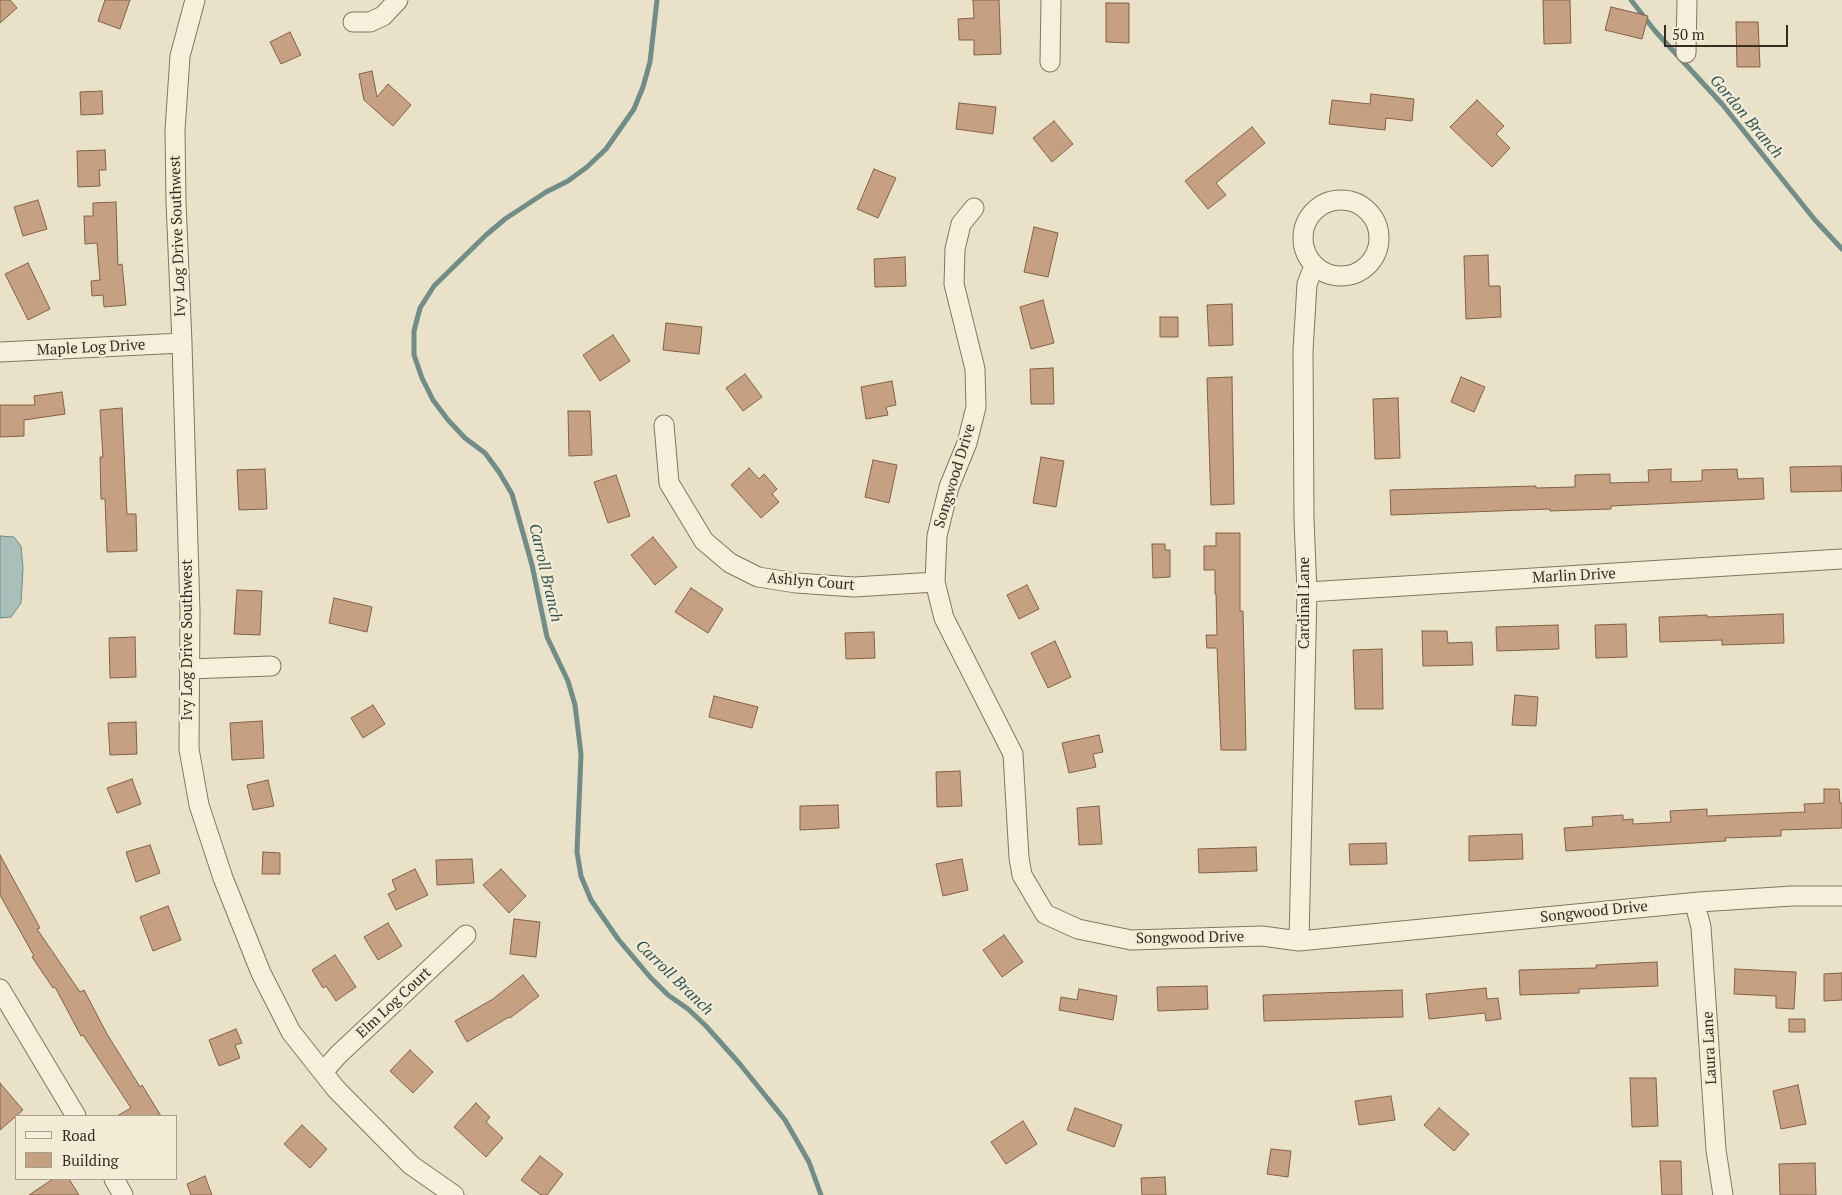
<!DOCTYPE html>
<style>
body{margin:0}
#map{position:relative;width:1842px;height:1195px;overflow:hidden;background:#eae2c8;font-family:"PT Serif",serif}
canvas{display:block}
.legend{position:absolute;left:15px;top:1115px;width:162px;height:65px;box-sizing:border-box;background:#f2ecd7;border:1px solid #a79f8e;margin:0;padding:6px 9px;list-style:none;font-size:15px;color:#372c21}
.legend li{display:flex;align-items:center;gap:10px;height:25px}
.legend b{width:25px;border:1px solid #a79f8e}
.scale{position:absolute;left:1664px;top:25px;width:124px;height:22px;box-sizing:border-box;border:2px solid #372c21;border-top:0;padding-left:6px;font-size:15px;line-height:18px;white-space:nowrap;color:#372c21;-webkit-text-stroke:4px #f2ecd7;paint-order:stroke}
</style>
<div id="map">
<canvas width="1842" height="1195"></canvas>
<ul class="legend">
<li><b style="height:6px;background:#f6efdb"></b>Road</li>
<li><b style="height:14px;background:#c5a082"></b>Building</li>
</ul>
<div class="scale">50 m</div>
</div>
<script>
const ctx = document.querySelector('canvas').getContext('2d');
ctx.lineJoin = 'round';
function paint(path, color) {
  ctx.fillStyle = color;
  ctx.fill(path, 'evenodd');
}
function toPath(rows) {
  const path = new Path2D();
  for (const r of rows) {
    if (r.length === 3) {
      path.moveTo(r[0] + r[2], r[1]);
      path.arc(r[0], r[1], r[2], 0, 2 * Math.PI);
      continue;
    }
    path.moveTo(r[0], r[1]);
    for (let i = 2; i < r.length; i += 2) path.lineTo(r[i], r[i + 1]);
  }
  return path;
}
function strokePath(path, color, width, dash) {
  ctx.strokeStyle = color;
  ctx.lineWidth = width;
  ctx.lineCap = dash ? 'butt' : 'round';
  ctx.setLineDash(dash || []);
  ctx.stroke(path);
}
function label(font, color, halo, rows, align = 'center') {
  ctx.font = font + ' "PT Serif",serif';
  ctx.lineWidth = 4.5;
  ctx.setLineDash([]);
  ctx.textBaseline = 'middle';
  ctx.strokeStyle = halo;
  ctx.fillStyle = color;
  for (const [text, x, y, turn = 0] of rows) {
    ctx.save();
    ctx.translate(x, y);
    ctx.rotate((+turn || 0) * Math.PI / 180);
    ctx.textAlign = isNaN(turn) ? turn : align;
    if (halo) ctx.strokeText(text, 0, 0);
    ctx.fillText(text, 0, 0);
    ctx.restore();
  }
}
const water = toPath([
 [0,536,14,537,21,546,23,568,21,603,11,617,0,618,0,536]
]);
paint(water, '#a9bfb9');
strokePath(water, '#708d87', 1);
strokePath(toPath([
 [657,0,650,62,643,87,634,109,606,149,587,167,568,181,546,192,505,219,486,235,434,286,420,308,414,331,414,355,422,378,433,400,448,420,465,438,485,453,499,472,512,494,532,565,547,637,568,681,575,705,581,754,577,852,581,876,591,900,618,939,650,977,668,995,688,1009,706,1026,739,1063,785,1120,809,1162,821,1195],
 [1631,0,1655,31,1722,104,1815,220,1842,249]
]), '#708d87', 5);
const building = toPath([
 [0,0,10,0,17,8,0,23,0,0],
 [105,0,130,0,120,29,98,21,105,0],
 [973,0,999,0,1001,54,974,55,974,40,959,40,958,19,974,18,973,0],
 [1543,0,1570,0,1571,43,1544,44,1543,0],
 [1106,3,1129,3,1129,43,1106,42,1106,3],
 [1611,7,1648,16,1642,39,1605,30,1611,7],
 [1736,22,1758,22,1760,67,1737,67,1736,22],
 [290,32,301,55,281,64,270,42,290,32],
 [372,71,377,97,388,84,411,105,393,126,364,100,359,74,372,71],
 [102,91,103,114,81,115,80,92,102,91],
 [1371,94,1414,99,1412,121,1386,118,1385,130,1329,124,1332,100,1370,104,1371,94],
 [1477,100,1504,126,1496,134,1510,148,1492,167,1450,127,1477,100],
 [959,103,996,107,993,134,956,129,959,103],
 [1054,121,1073,144,1052,162,1033,138,1054,121],
 [1252,127,1265,143,1216,183,1226,195,1208,209,1185,181,1252,127],
 [105,150,106,170,99,170,100,186,78,187,77,151,105,150],
 [874,169,896,178,878,218,857,209,874,169],
 [38,200,47,229,23,236,14,207,38,200],
 [116,202,118,265,122,264,126,305,104,307,103,295,92,296,91,281,100,280,97,243,85,244,84,216,93,216,93,203,116,202],
 [1034,227,1058,233,1048,277,1024,272,1034,227],
 [1488,255,1489,286,1500,286,1501,317,1466,319,1464,256,1488,255],
 [905,257,906,286,875,287,874,259,905,257],
 [28,263,50,309,28,320,5,274,28,263],
 [1043,300,1054,343,1031,349,1020,307,1043,300],
 [1232,304,1233,345,1209,346,1207,305,1232,304],
 [1160,317,1178,317,1178,337,1160,337,1160,317],
 [666,323,702,327,699,354,663,350,666,323],
 [613,335,630,361,600,381,583,355,613,335],
 [1053,368,1054,404,1031,404,1030,369,1053,368],
 [745,374,762,397,743,411,726,388,745,374],
 [1232,377,1234,504,1211,505,1207,378,1232,377],
 [1461,377,1485,387,1474,412,1451,402,1461,377],
 [892,381,896,405,886,407,888,415,866,419,861,387,892,381],
 [62,392,65,414,24,420,24,436,0,437,0,405,35,405,34,396,62,392],
 [1398,398,1400,458,1375,459,1373,399,1398,398],
 [122,408,127,514,136,514,137,551,107,552,105,499,101,499,100,457,103,457,100,410,122,408],
 [568,411,590,411,592,455,569,456,568,411],
 [1041,457,1064,461,1056,507,1033,503,1041,457],
 [873,460,897,465,889,503,865,497,873,460],
 [1841,466,1842,491,1791,492,1790,467,1841,466],
 [749,468,759,479,764,474,777,489,772,494,779,502,761,518,731,485,749,468],
 [265,469,267,509,239,510,237,470,265,469],
 [1671,469,1671,482,1702,481,1702,470,1737,469,1738,479,1763,478,1764,499,1611,506,1611,509,1550,511,1550,509,1391,515,1390,490,1536,486,1536,488,1575,487,1575,475,1610,474,1610,483,1649,482,1648,470,1671,469],
 [616,475,630,516,608,523,594,482,616,475],
 [1216,533,1240,533,1240,611,1243,611,1246,750,1221,750,1217,648,1207,648,1206,635,1217,635,1216,594,1215,594,1215,570,1204,570,1204,546,1216,546,1216,533],
 [653,537,677,567,655,585,631,555,653,537],
 [1152,544,1165,544,1165,550,1170,550,1170,577,1153,578,1152,544],
 [1027,585,1039,609,1019,619,1007,595,1027,585],
 [691,588,723,609,708,633,675,612,691,588],
 [237,590,262,591,260,635,234,634,237,590],
 [334,598,372,607,367,632,329,623,334,598],
 [1783,614,1784,643,1722,645,1722,640,1660,642,1659,617,1707,615,1707,617,1783,614],
 [1626,624,1627,657,1596,658,1595,625,1626,624],
 [1558,625,1559,649,1497,651,1496,627,1558,625],
 [1422,631,1447,631,1448,643,1472,642,1473,665,1423,666,1422,631],
 [874,632,875,658,846,659,845,633,874,632],
 [135,637,136,677,110,678,109,638,135,637],
 [1055,641,1071,677,1048,688,1031,653,1055,641],
 [1382,649,1383,709,1355,709,1353,650,1382,649],
 [1515,695,1538,697,1536,726,1512,725,1515,695],
 [714,696,758,707,752,728,709,717,714,696],
 [373,705,385,724,363,738,351,718,373,705],
 [262,721,264,758,232,760,230,723,262,721],
 [136,722,137,754,110,755,108,723,136,722],
 [1099,735,1103,752,1093,754,1096,767,1069,773,1062,743,1099,735],
 [960,771,962,806,937,807,936,772,960,771],
 [132,779,141,804,117,813,107,788,132,779],
 [268,780,274,806,253,810,247,785,268,780],
 [1824,789,1839,789,1840,803,1842,803,1842,828,1781,830,1781,836,1725,838,1726,841,1566,851,1564,828,1593,826,1592,817,1623,815,1623,820,1633,819,1633,824,1671,822,1670,811,1707,809,1707,816,1805,812,1804,804,1824,803,1824,789],
 [838,805,839,828,800,830,800,806,838,805],
 [1099,806,1102,844,1079,845,1077,808,1099,806],
 [1522,834,1523,859,1469,861,1469,836,1522,834],
 [1386,843,1387,864,1350,865,1349,844,1386,843],
 [150,845,160,873,136,882,126,852,150,845],
 [1256,847,1257,871,1199,873,1198,849,1256,847],
 [263,852,280,853,280,874,262,874,263,852],
 [0,855,40,928,37,929,80,992,84,990,107,1034,140,1087,142,1085,161,1116,117,1116,131,1108,83,1035,81,1036,55,987,53,988,32,957,34,956,0,895,0,855],
 [472,859,474,883,437,885,436,860,472,859],
 [962,859,968,890,943,896,936,864,962,859],
 [415,869,428,895,396,910,388,894,396,890,392,880,415,869],
 [501,869,526,896,509,913,483,885,501,869],
 [168,906,181,940,153,951,140,917,168,906],
 [514,919,540,922,536,957,510,954,514,919],
 [388,923,402,946,378,960,364,937,388,923],
 [1004,935,1023,962,1002,977,983,950,1004,935],
 [335,955,356,987,336,1001,326,986,323,988,312,970,335,955],
 [1657,962,1658,986,1579,989,1579,993,1520,995,1519,970,1596,968,1596,965,1657,962],
 [1735,969,1796,972,1794,1009,1776,1008,1776,996,1734,994,1735,969],
 [1842,973,1842,1000,1824,1001,1824,974,1842,973],
 [523,975,539,996,510,1018,509,1017,467,1042,455,1021,493,999,523,975],
 [1207,986,1208,1009,1158,1011,1157,987,1207,986],
 [1486,988,1487,999,1498,998,1501,1019,1486,1021,1485,1013,1429,1019,1426,994,1486,988],
 [1079,989,1117,996,1113,1020,1059,1010,1061,997,1077,1000,1079,989],
 [1402,990,1403,1017,1264,1021,1263,995,1402,990],
 [1789,1019,1805,1019,1805,1032,1789,1032,1789,1019],
 [236,1029,242,1043,235,1045,240,1058,219,1066,209,1040,236,1029],
 [410,1050,433,1072,413,1093,390,1071,410,1050],
 [1630,1078,1656,1078,1658,1126,1632,1127,1630,1078],
 [0,1083,23,1110,0,1130,0,1083],
 [1798,1085,1806,1124,1781,1129,1773,1091,1798,1085],
 [1391,1096,1395,1120,1359,1125,1355,1101,1391,1096],
 [476,1103,490,1117,486,1122,503,1138,486,1157,454,1127,476,1103],
 [1075,1108,1122,1125,1114,1147,1067,1130,1075,1108],
 [1439,1108,1469,1134,1454,1151,1424,1125,1439,1108],
 [1023,1121,1037,1144,1006,1164,991,1142,1023,1121],
 [302,1125,327,1149,310,1168,284,1144,302,1125],
 [1271,1149,1291,1151,1288,1177,1267,1174,1271,1149],
 [540,1156,563,1174,547,1195,541,1195,521,1180,540,1156],
 [1660,1161,1681,1161,1682,1195,1662,1195,1660,1161],
 [1815,1163,1816,1195,1780,1195,1779,1164,1815,1163],
 [205,1176,212,1195,191,1195,187,1184,205,1176],
 [1165,1177,1166,1195,1142,1195,1141,1178,1165,1177],
 [53,1179,69,1179,79,1195,29,1195,53,1179]
]);
paint(building, '#c5a082');
strokePath(building, '#826147', 1);
const street = toPath([
 [195,0,180,56,175,130,176,202,182,343,190,611,189,749,199,805,223,878,261,973,291,1032,336,1089,411,1165,454,1195],
 [353,22,370,22,383,16,398,0],
 [1686,53,1687,0],
 [1050,62,1051,0],
 [1341,238,38],
 [974,208,961,224,955,249,954,284,975,369,976,407,967,443,949,487,937,536,935,582,944,618,1013,754,1019,858,1022,875,1045,914,1078,929,1131,940,1262,936,1299,941,1699,902,1792,896,1842,896],
 [0,352,182,343],
 [664,425,669,483,704,541,730,563,758,577,796,583,854,587,935,582],
 [1307,592,1841,559],
 [189,669,271,666],
 [1699,902,1697,912,1701,927,1716,1150,1723,1195],
 [1299,941,1307,592,1304,519,1303,351,1307,284,1314,266],
 [0,989,76,1116],
 [323,1072,338,1055,466,935],
 [114,1179,123,1195]
]);
strokePath(street, '#85755f', 21);
strokePath(street, '#f6efdb', 19);
label('15px', '#372c21', '#f2ecd7', [
 ["Ivy Log Drive Southwest",178,236,-92],
 ["Maple Log Drive",91,348,-3],
 ["Songwood Drive",955,476,-73],
 ["Marlin Drive",1574,576,-3],
 ["Ashlyn Court",811,582,5],
 ["Cardinal Lane",1305,603,-90],
 ["Ivy Log Drive Southwest",188,640,-90],
 ["Songwood Drive",1594,912,-6],
 ["Songwood Drive",1190,938,-1],
 ["Elm Log Court",394,1003,-43],
 ["Laura Lane",1710,1048,-93]
]);
label('italic 16px', '#325554', '#f2ecd7', [
 ["Gordon Branch",1746,117,50],
 ["Carroll Branch",545,573,77],
 ["Carroll Branch",674,978,44]
]);
</script>
